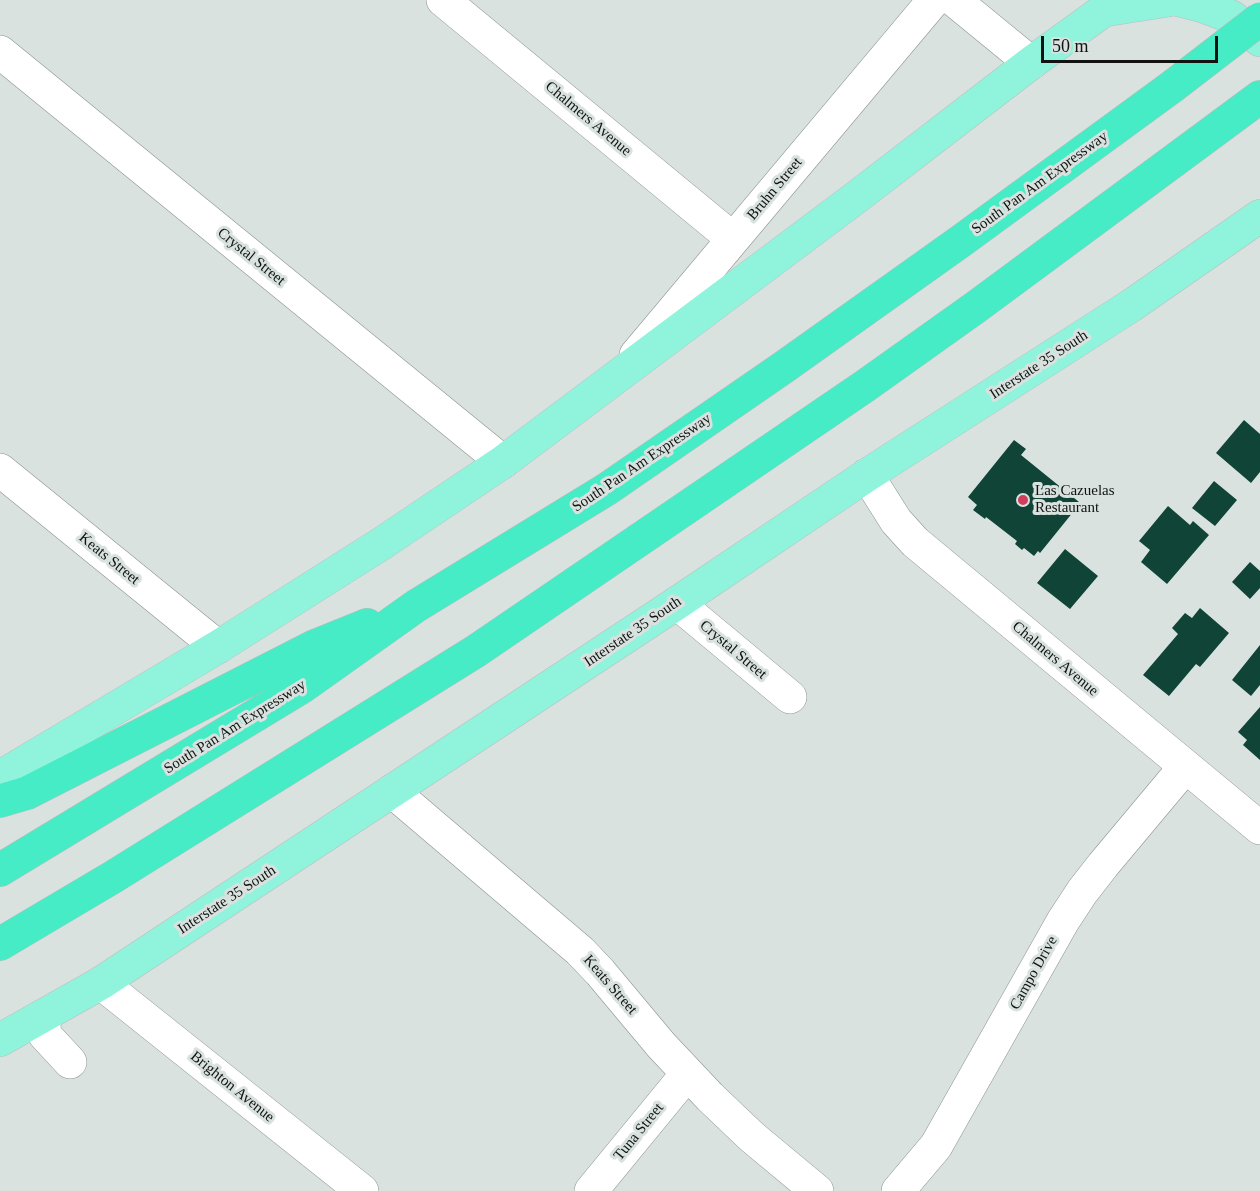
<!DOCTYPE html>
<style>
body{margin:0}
#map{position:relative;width:1260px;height:1191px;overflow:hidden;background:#d9e2df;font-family:"Times New Roman",serif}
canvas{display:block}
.scale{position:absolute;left:1041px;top:36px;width:177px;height:27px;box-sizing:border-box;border:3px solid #101312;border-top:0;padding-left:8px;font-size:18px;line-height:21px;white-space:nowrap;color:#101312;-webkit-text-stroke:4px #d9e2df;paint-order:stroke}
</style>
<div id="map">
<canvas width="1260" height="1191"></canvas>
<div class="scale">50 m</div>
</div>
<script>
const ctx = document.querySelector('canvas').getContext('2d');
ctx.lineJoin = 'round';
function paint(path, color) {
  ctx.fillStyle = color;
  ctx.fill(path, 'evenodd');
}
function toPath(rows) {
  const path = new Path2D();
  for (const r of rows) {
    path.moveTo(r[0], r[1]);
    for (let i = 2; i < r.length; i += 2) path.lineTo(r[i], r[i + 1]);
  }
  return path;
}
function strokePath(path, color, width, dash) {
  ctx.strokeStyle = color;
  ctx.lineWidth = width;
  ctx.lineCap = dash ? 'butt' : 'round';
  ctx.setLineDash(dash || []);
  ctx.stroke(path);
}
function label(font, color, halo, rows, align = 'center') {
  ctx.font = font + ' "Times New Roman",serif';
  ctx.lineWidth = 6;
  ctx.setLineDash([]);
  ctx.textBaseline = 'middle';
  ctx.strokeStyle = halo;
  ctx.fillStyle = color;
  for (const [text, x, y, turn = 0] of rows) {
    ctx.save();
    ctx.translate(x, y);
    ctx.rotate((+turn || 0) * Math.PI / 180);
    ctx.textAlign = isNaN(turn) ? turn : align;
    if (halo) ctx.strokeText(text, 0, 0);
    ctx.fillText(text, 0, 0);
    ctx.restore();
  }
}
paint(toPath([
 [1244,420,1260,434,1260,472,1251,483,1216,453],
 [1014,440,1026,449,1021,455,1079,502,1077,505,1078,506,1040,553,1038,551,1034,556,1024,548,1022,550,1015,544,1017,541,986,517,985,519,973,510,977,505,968,497],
 [1214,481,1237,500,1215,526,1192,508],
 [1168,506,1190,525,1193,521,1209,535,1167,584,1141,562,1150,550,1139,541],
 [1065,549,1098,576,1070,609,1037,583],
 [1250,562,1260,571,1260,588,1250,599,1232,582],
 [1200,608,1229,633,1200,667,1196,664,1169,696,1143,675,1178,634,1172,628,1185,613,1192,618],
 [1260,645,1260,685,1251,696,1232,680],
 [1260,707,1260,760,1243,745,1247,740,1238,732]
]), '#0f4437');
const minor = toPath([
 [443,0,733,239],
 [954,0,1031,63],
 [0,52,503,462],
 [636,355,934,0],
 [0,470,218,647],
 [867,475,896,521,915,542,1260,828],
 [677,603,790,697],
 [392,791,580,951,600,972,661,1045,710,1097,752,1137,817,1191],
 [101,983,362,1191],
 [43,1016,45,1035,70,1062],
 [591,1191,687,1074],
 [898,1191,936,1146,1063,921,1082,892,1103,865,1185,767]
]);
const major = toPath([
 [1179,0,1203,6,1232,17,1260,40],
 [1105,10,1169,0],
 [0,777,218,647,381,544,503,462,858,196,1031,63,1118,0],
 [0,1040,101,983,677,603,867,475,1132,305,1260,216]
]);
const highway = toPath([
 [0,801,27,793,315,646,367,625],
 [0,870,302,687,416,606,607,489,784,367,961,241,1173,86],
 [0,944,113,877,476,651,865,386,976,307,1260,97]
]);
strokePath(minor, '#8b9390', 34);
strokePath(major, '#bcbdbd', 34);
strokePath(highway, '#bcbdbd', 34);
strokePath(minor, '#fff', 33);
strokePath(major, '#90f4dc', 33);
strokePath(highway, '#46ecc5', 33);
const highwayBridge = toPath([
 [1173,86,1260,19]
]);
strokePath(highwayBridge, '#bcbdbd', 34, []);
strokePath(highwayBridge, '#46ecc5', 33);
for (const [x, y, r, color] of [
 [1023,500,6,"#cf3f5c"]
]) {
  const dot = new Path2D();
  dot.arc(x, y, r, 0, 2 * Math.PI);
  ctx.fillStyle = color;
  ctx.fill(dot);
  strokePath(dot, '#d9e2df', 2);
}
label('15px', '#101312', '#d9e2df', [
 ["Chalmers Avenue",588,119,40],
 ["South Pan Am Expressway",1040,183,-36],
 ["Bruhn Street",775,189,-50],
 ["Crystal Street",251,257,39],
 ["Interstate 35 South",1039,365,-33],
 ["South Pan Am Expressway",642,463,-34],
 ["Keats Street",109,559,39],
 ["Interstate 35 South",633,632,-34],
 ["Crystal Street",733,650,40],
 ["Chalmers Avenue",1055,659,40],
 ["South Pan Am Expressway",235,727,-32],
 ["Interstate 35 South",227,900,-33],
 ["Campo Drive",1034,973,-61],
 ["Keats Street",610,985,49],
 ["Brighton Avenue",232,1087,39],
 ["Tuna Street",639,1132,-51]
]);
label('15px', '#101312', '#d9e2df', [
 ["Las Cazuelas",1035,491],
 ["Restaurant",1035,508]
], 'left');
</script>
